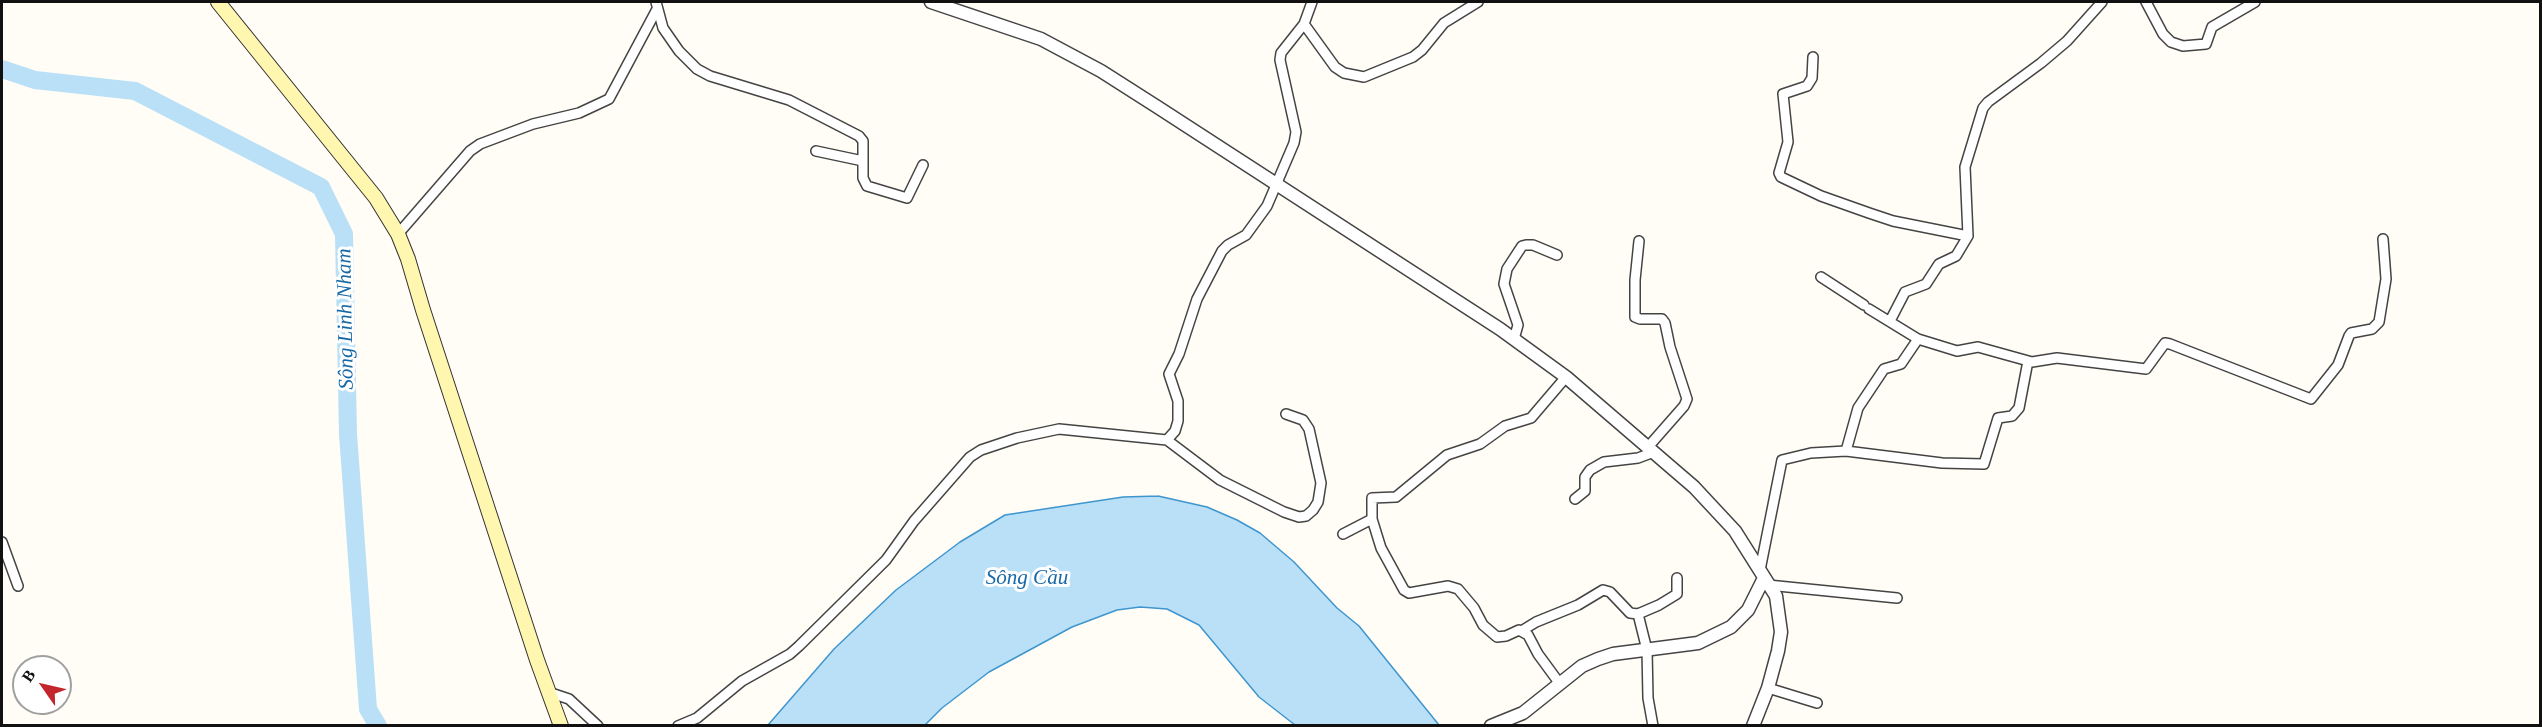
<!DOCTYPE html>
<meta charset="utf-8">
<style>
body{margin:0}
#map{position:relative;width:2542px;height:727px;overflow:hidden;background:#fffdf5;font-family:Georgia,serif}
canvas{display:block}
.frame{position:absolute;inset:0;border:3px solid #111;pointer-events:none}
.north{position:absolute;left:12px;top:655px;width:60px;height:60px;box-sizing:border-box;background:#fff;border:2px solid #a0a0a0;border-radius:50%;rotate:304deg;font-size:16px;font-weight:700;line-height:24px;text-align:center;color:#111}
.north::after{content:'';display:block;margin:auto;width:21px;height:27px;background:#c4262e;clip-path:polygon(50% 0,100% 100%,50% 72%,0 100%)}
</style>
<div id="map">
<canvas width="2542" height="727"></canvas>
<div class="frame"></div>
<div class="north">B</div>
</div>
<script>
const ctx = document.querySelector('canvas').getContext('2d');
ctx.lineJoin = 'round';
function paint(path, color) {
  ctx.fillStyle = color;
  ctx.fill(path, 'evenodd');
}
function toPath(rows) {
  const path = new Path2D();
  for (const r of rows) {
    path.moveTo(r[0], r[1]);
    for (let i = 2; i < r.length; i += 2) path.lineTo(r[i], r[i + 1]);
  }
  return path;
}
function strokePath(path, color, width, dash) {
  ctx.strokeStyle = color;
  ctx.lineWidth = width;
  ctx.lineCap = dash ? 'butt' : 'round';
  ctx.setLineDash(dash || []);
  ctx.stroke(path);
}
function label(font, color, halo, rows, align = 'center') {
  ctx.font = font + ' Georgia,serif';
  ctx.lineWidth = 6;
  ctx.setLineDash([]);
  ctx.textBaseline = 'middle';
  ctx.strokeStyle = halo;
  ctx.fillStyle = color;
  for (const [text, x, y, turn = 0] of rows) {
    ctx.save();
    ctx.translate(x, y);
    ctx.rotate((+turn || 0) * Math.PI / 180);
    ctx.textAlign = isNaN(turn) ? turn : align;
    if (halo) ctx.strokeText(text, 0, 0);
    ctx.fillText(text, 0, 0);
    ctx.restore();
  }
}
const water = toPath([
 [1158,496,1207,507,1237,520,1260,533,1294,562,1337,608,1359,626,1439,725,1295,725,1259,697,1199,625,1167,609,1140,607,1117,610,1072,627,989,672,942,708,925,725,768,725,834,649,896,590,960,542,1005,515,1123,497,1158,496]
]);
paint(water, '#b9e0f7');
strokePath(water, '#3f96cf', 1.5);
strokePath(toPath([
 [2,69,35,80,135,91,321,187,344,234,348,434,368,709,378,726]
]), '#b9e0f7', 18);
const minor = toPath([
 [656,2,663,28,679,51,697,69,710,76,789,100,859,136,863,141,863,178,867,186,907,198,923,165],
 [2146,2,2163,34,2171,42,2183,46,2206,44,2212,27,2255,2],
 [1304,24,1335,67,1344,73,1364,77,1413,57,1422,50,1444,23,1478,2],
 [1813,57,1812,78,1807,86,1783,94,1788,142,1779,173,1781,177,1821,196,1869,213,1893,221,1968,236],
 [816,151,863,161],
 [398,234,470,151,480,144,533,124,579,113,609,99,657,9],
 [1639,241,1635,280,1635,317,1640,319,1662,319,1665,323,1670,347,1687,399,1684,406,1648,447],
 [1821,277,1864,305],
 [1869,309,1918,339,1957,351,1978,347,2032,362,2057,358,2146,369,2165,343,2170,344,2311,399,2338,365,2349,336,2351,333,2372,329,2379,322,2386,279,2383,239],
 [1890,321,1905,292,1926,284,1939,264,1956,256,1968,236,1965,167,1983,108,1988,102,2041,63,2067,41,2102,2],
 [1514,339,1518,325,1504,284,1507,269,1522,246,1526,245,1533,245,1557,255],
 [1167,440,1175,431,1178,421,1178,401,1169,374,1179,354,1197,299,1222,251,1228,245,1246,235,1267,206,1294,143,1296,132,1280,60,1281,53,1304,24,1312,2],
 [1846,451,1858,408,1884,369,1901,364,1918,339],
 [1575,499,1585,491,1585,477,1590,470,1604,462,1638,458,1654,452],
 [1372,519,1381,548,1404,590,1409,593,1448,586,1458,589,1474,608,1483,625,1497,637,1506,636,1519,630,1528,635,1538,654,1560,684],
 [1343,534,1372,519,1372,498,1396,497,1447,455,1480,444,1505,426,1531,418,1566,377],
 [2,542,18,586],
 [1760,570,1782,460,1811,453,1846,451,1942,463,1984,464,1998,418,2012,416,2019,408,2028,361],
 [1768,585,1897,598],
 [1638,614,1647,650,1648,698,1653,726],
 [1523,630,1536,622,1578,605,1603,590,1610,592,1630,613,1638,614,1659,605,1677,594,1677,578],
 [1768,688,1817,703],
 [548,692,569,699,598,726],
 [678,726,697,718,742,681,790,654,799,646,886,560,914,521,970,457,981,450,1017,438,1059,429,1167,440,1220,480,1284,512,1299,517,1306,516,1313,510,1318,502,1321,483,1309,429,1303,420,1286,414]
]);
const tertiary = toPath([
 [931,2,1041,39,1101,71,1159,108,1500,329,1566,377,1694,487,1735,531,1776,596,1781,632,1778,651,1768,688,1753,726],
 [1491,726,1523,713,1582,666,1598,659,1613,654,1698,643,1731,627,1748,610,1764,578]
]);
const secondary = toPath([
 [218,2,376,198,398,234,408,259,423,310,537,660,561,726]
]);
strokePath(minor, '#444', 12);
strokePath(tertiary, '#444', 15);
strokePath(secondary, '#333', 16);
strokePath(minor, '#fff', 9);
strokePath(tertiary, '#fff', 12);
strokePath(secondary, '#fff6b0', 14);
label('italic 21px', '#1768a6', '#fff', [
 ["Sông Linh Nham",346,319,-91],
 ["Sông Cầu",1027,578]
]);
</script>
